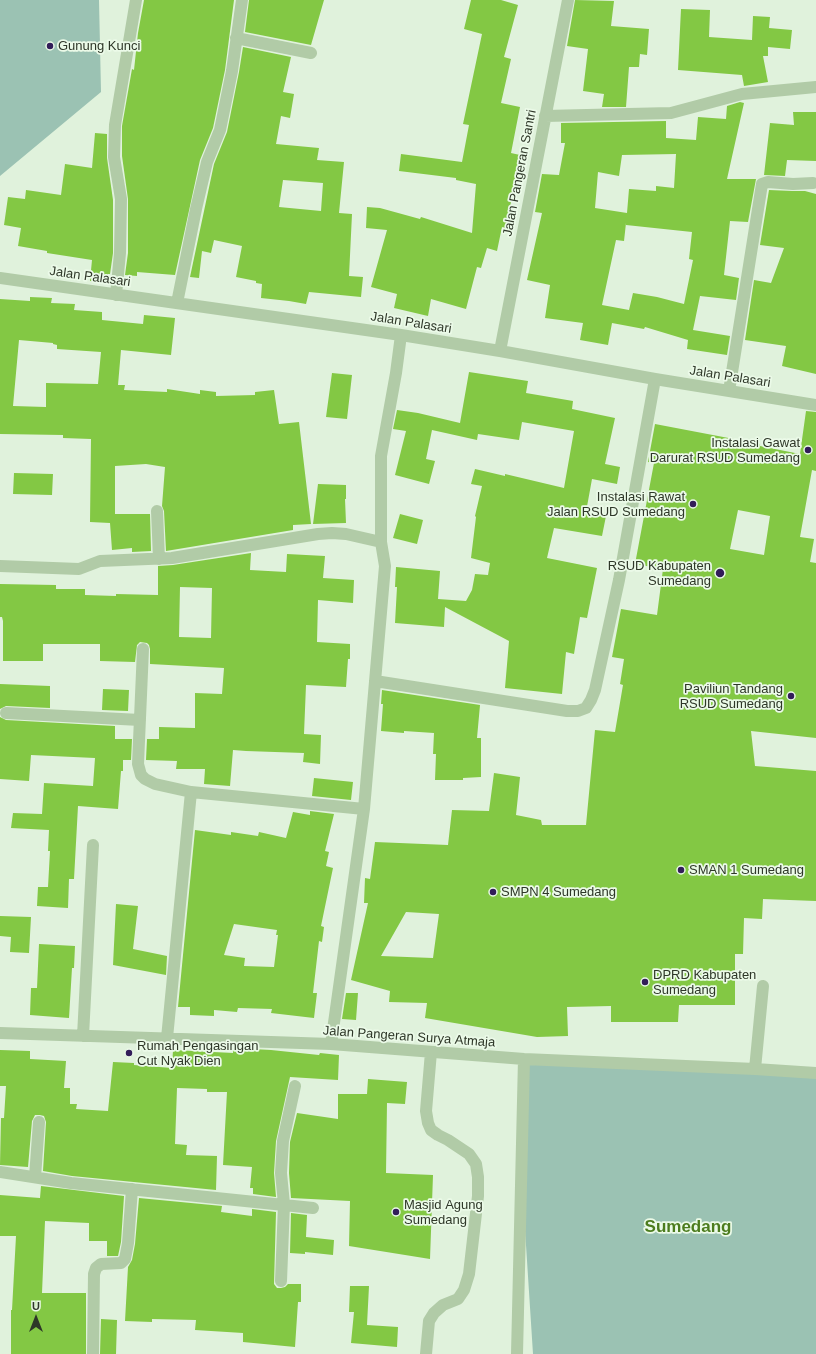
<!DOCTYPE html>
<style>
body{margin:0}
#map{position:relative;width:816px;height:1354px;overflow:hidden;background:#e0f2dc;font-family:Helvetica,sans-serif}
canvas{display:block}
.north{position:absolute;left:16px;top:1298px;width:40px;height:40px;-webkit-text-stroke:3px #ebfae8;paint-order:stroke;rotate:0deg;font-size:11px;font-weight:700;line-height:16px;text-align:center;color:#2e3728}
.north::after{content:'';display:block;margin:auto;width:14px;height:18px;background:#2e3728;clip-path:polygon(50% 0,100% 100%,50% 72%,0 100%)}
</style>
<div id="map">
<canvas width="816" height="1354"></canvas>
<div class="north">U</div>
</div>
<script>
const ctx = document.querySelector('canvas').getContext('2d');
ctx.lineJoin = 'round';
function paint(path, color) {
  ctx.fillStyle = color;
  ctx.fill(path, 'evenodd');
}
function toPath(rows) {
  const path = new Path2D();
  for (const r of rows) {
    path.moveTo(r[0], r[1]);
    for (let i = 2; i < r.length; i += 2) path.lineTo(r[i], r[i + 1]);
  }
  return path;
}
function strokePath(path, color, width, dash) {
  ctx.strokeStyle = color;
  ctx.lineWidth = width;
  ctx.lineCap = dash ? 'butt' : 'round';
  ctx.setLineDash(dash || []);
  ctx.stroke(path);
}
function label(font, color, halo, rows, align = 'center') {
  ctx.font = font + ' Helvetica,sans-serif';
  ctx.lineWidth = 3.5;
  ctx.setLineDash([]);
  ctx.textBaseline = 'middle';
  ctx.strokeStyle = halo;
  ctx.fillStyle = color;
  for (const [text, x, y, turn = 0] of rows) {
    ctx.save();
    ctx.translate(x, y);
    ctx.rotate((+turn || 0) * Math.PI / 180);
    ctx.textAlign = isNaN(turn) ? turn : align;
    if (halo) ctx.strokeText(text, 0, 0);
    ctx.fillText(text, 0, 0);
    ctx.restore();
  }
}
paint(toPath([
 [0,0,99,0,101,92,0,176],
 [526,1062,816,1076,816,1354,533,1354,524,1214]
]), '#9bc2b3');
paint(toPath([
 [144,0,234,0,225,70,213,128,200,160,175,275,137,272,137,276,125,275,128,253,128,199,122,156,122,126,132,69,134,70,138,33],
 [249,0,324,0,311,45,245,32],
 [471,0,501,0,518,5,504,57,511,59,501,103,520,107,511,153,520,155,506,228,502,227,497,251,487,248,481,268,477,267,466,309,431,299,428,316,394,308,397,294,371,287,387,230,366,228,367,207,380,208,420,219,421,217,472,233,476,184,456,180,456,178,399,171,401,154,462,162,469,125,463,124,482,34,464,29],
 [575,0,614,1,611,26,649,29,647,55,640,54,639,67,629,67,626,107,602,107,604,94,583,91,588,49,567,46],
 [681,9,710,10,709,37,752,40,753,16,770,17,769,28,792,30,790,49,768,47,768,56,763,56,768,82,744,86,742,75,678,70],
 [243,47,291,57,283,92,294,94,290,118,281,116,276,144,319,148,317,160,344,162,339,213,352,214,349,276,363,277,361,297,309,292,306,304,289,301,261,298,262,284,256,283,256,281,236,277,242,246,214,240,211,253,202,251,199,278,190,277,214,164,227,132,239,72],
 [283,180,323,183,321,211,279,207],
 [740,102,744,103,727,179,756,179,748,222,730,221,724,275,739,278,736,300,700,296,693,330,730,336,727,355,687,349,688,340,645,327,644,329,612,323,608,345,580,340,583,323,545,318,550,285,527,280,542,213,535,212,542,174,559,175,565,143,561,143,561,123,666,121,666,138,696,140,698,117,726,119,727,106],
 [676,154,674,188,656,186,656,191,629,189,627,213,595,208,598,172,619,176,622,155],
 [626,223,626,225,692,232,689,259,693,260,684,304,657,297,633,293,629,310,602,305,616,240,624,241],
 [793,112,816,112,816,161,787,160,785,176,764,175,770,123,794,125],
 [95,133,107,134,107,158,113,200,113,253,110,274,108,274,107,282,90,281,92,260,47,253,47,251,18,246,21,228,4,225,8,197,25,199,26,190,61,195,65,164,92,168],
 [769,190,792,191,805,191,816,194,816,374,782,366,786,346,745,340,754,280,771,283,784,248,760,245],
 [30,297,52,298,51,303,75,304,74,310,102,312,102,320,143,324,144,315,175,318,171,355,121,350,118,385,125,385,124,390,167,392,167,389,200,394,200,390,216,392,216,396,255,395,255,392,274,390,279,424,299,422,311,524,293,525,293,530,166,551,164,511,162,506,165,467,146,464,115,466,115,514,150,514,151,551,132,552,132,548,112,550,110,523,90,522,91,439,63,438,63,435,0,434,0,299,30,301],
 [19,340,53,343,53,344,57,345,57,349,101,352,98,384,46,383,46,407,13,406],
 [469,372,528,381,526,393,573,401,572,409,615,418,605,464,620,467,617,484,592,479,586,512,606,516,602,536,554,528,547,558,597,568,587,618,580,617,574,654,566,652,562,694,505,688,509,641,445,607,444,627,395,623,397,587,395,587,396,567,440,571,438,599,466,601,472,590,475,574,488,575,490,563,471,558,476,517,475,516,482,486,471,484,475,469,505,476,505,474,564,488,574,431,522,422,519,440,478,434,477,440,432,430,426,459,435,461,429,484,395,475,406,431,393,429,397,410,418,413,460,423],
 [332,373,352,375,347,419,326,417],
 [806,411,816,412,816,471,812,470,800,537,814,539,810,562,816,563,816,738,751,731,755,766,816,771,816,901,763,899,762,919,744,918,743,954,735,954,735,1005,679,1005,678,1022,611,1022,611,1006,567,1007,568,1036,537,1037,425,1018,427,1003,389,1002,390,991,351,980,368,903,364,903,365,878,370,879,375,842,448,845,452,810,489,811,494,773,520,777,516,815,541,820,542,825,586,825,595,730,615,732,623,685,620,684,624,659,612,657,621,609,657,615,663,569,635,564,654,463,648,462,655,424,760,444,760,446,800,454],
 [738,510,770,516,764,555,730,549],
 [406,912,439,914,433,958,381,956],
 [14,473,53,474,52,495,13,494],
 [318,484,346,485,346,499,345,499,346,523,313,524],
 [400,514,423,520,417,544,393,538],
 [251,553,250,570,286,572,287,554,325,556,323,578,354,580,353,603,318,600,317,642,350,644,350,659,348,659,346,687,306,685,304,734,321,735,320,764,303,762,304,753,246,751,233,750,230,786,204,784,205,769,176,769,177,761,146,760,147,739,159,739,159,727,195,728,195,693,222,694,224,668,150,664,150,649,149,645,147,643,140,642,137,645,135,662,100,661,100,644,43,644,43,661,3,661,3,621,2,617,0,617,0,584,56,585,56,589,85,589,85,595,116,596,116,594,158,595,158,566,173,565],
 [180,587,212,588,211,638,179,637],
 [0,684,50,686,50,708,6,706,0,709],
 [103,689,129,690,128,711,102,710],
 [382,690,480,705,477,738,481,738,481,777,463,778,463,780,435,780,436,754,433,754,434,733,404,731,404,733,381,731,383,704,381,704],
 [0,717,6,720,115,726,115,739,132,739,131,760,123,760,123,771,121,771,118,809,78,806,74,879,69,879,68,908,37,906,38,887,48,887,50,851,48,851,49,830,11,828,13,813,42,814,44,783,93,786,95,758,31,755,29,781,0,779],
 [314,778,353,782,351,800,312,796],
 [310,811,334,814,325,851,329,852,326,866,333,868,321,926,324,927,322,942,319,941,313,993,317,993,314,1018,271,1013,272,1009,238,1008,237,1012,214,1010,214,1016,190,1015,190,1007,178,1007,195,830,231,835,231,832,258,836,259,832,286,838,293,812,310,815],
 [234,924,277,930,276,935,278,935,274,967,244,966,245,958,224,955],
 [116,904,138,906,133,949,167,956,166,975,113,965],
 [0,916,31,917,29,953,10,952,11,937,0,936],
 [39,944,75,946,74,968,72,968,69,1018,30,1015,31,988,37,988],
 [346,993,358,993,356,1020,342,1019],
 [233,1048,271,1050,319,1055,320,1053,339,1055,338,1080,290,1077,276,1141,274,1173,276,1197,253,1194,253,1188,250,1188,252,1167,223,1165,227,1092,207,1092,207,1089,177,1088,175,1144,187,1145,186,1155,217,1156,216,1190,72,1176,43,1171,46,1122,44,1116,40,1115,35,1115,32,1121,28,1167,0,1165,1,1118,4,1118,6,1086,0,1086,0,1050,30,1051,30,1059,66,1061,64,1088,70,1088,70,1104,77,1104,76,1109,108,1111,113,1062,134,1063,134,1065,172,1068,173,1050,233,1053],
 [368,1079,407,1082,405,1104,387,1103,386,1173,433,1175,430,1259,349,1246,350,1201,291,1198,289,1173,290,1142,297,1113,338,1119,338,1094,367,1094],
 [41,1186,124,1196,121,1242,118,1256,107,1256,107,1241,89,1241,89,1223,45,1221,42,1293,86,1293,86,1354,11,1354,11,1310,12,1310,16,1236,0,1236,0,1195,40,1198],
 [139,1198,222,1206,221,1212,252,1216,252,1209,276,1212,274,1284,277,1288,281,1288,285,1287,288,1284,301,1284,301,1302,298,1302,295,1347,243,1342,243,1333,195,1330,196,1320,152,1319,152,1322,125,1321,128,1267,132,1260,135,1244],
 [291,1213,307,1215,306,1237,334,1240,333,1255,305,1252,305,1254,290,1253],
 [350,1286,369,1286,367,1325,398,1327,397,1347,351,1343,354,1312,349,1312],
 [101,1319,117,1320,116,1354,100,1354]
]), '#83c844');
strokePath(toPath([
 [236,38,311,53],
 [545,116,671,113,742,94,816,87],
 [0,278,401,335,500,351,655,379,816,405],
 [116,295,120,253,121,199,114,157,115,125,136,0],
 [177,303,196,209,207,162,220,130,232,71,242,0],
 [500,351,568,0],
 [729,391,762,184,768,182,793,184,813,183],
 [157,511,159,559],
 [0,566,79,569,100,561,172,558,318,534,332,533,346,534,381,542],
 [143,649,138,764,141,775,145,779,155,784,191,792,364,809],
 [375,681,567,711,578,711,586,708,591,700,595,690,619,580,655,379],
 [6,713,140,720],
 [0,1033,331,1044,524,1059,755,1069,816,1073],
 [83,1036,93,845],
 [167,1038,191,792],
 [331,1044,364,809,385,566,381,542,381,456,396,373,401,335],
 [755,1069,763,986],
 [0,1172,71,1183,313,1208],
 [35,1177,39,1122],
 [281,1281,284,1204,281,1173,283,1141,295,1086],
 [93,1354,94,1274,96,1268,101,1264,121,1263,125,1259,128,1243,132,1189],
 [426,1354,429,1321,434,1313,443,1305,458,1299,464,1290,469,1274,478,1196,478,1177,476,1164,469,1154,448,1140,438,1135,431,1130,428,1123,426,1111,431,1052],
 [517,1354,524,1059]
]), '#b1cba7', 12);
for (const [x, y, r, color] of [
 [50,46,4,"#321d59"],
 [808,450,4,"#321d59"],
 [693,504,4,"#321d59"],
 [720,573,5,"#321d59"],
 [791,696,4,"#321d59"],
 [681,870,4,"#321d59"],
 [493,892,4,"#321d59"],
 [645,982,4,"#321d59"],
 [129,1053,4,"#321d59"],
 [396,1212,4,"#321d59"]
]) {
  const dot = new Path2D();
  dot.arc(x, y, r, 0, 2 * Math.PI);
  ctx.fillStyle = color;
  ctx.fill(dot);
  strokePath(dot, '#ebfae8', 1.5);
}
label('13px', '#2e3728', '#ebfae8', [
 ["Gunung Kunci",58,46],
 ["Instalasi Gawat",800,443,"right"],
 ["Darurat RSUD Sumedang",800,458,"right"],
 ["Instalasi Rawat",685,497,"right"],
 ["Jalan RSUD Sumedang",685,512,"right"],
 ["RSUD Kabupaten",711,566,"right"],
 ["Sumedang",711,581,"right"],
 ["Paviliun Tandang",783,689,"right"],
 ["RSUD Sumedang",783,704,"right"],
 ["SMAN 1 Sumedang",689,870],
 ["SMPN 4 Sumedang",501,892],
 ["DPRD Kabupaten",653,975],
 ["Sumedang",653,990],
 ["Rumah Pengasingan",137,1046],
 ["Cut Nyak Dien",137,1061],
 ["Masjid Agung",404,1205],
 ["Sumedang",404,1220]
], 'left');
label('13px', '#2e3728', '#ebfae8', [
 ["Jalan Pangeran Santri",520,173,-79],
 ["Jalan Palasari",90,277,8],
 ["Jalan Palasari",411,323,9],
 ["Jalan Palasari",730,377,9],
 ["Jalan Pangeran Surya Atmaja",409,1037,4]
]);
label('bold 17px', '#4c7c1e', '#ebfae8', [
 ["Sumedang",688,1227]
]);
</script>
